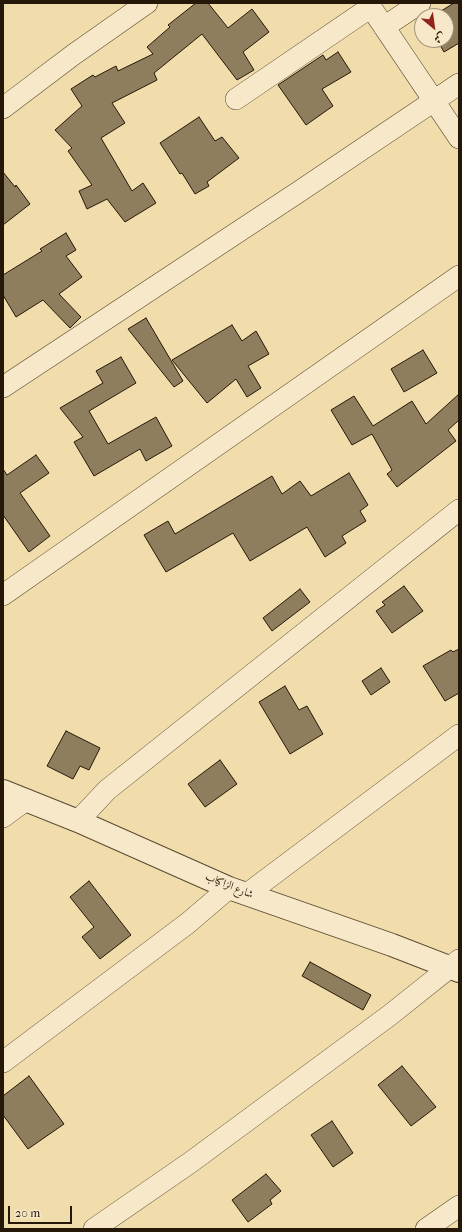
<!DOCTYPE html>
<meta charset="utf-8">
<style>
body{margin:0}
#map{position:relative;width:462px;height:1232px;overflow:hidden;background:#f1dcab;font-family:"IM FELL French Canon",Amiri,serif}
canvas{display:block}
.frame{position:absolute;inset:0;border:4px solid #251808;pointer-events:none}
.north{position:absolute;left:414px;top:8px;width:40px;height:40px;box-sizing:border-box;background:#f6e8c8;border:1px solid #a2957b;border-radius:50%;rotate:151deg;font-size:11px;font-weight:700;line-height:16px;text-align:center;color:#251808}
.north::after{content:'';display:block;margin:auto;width:14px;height:18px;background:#8f2418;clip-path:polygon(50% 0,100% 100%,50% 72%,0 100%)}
.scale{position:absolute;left:8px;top:1206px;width:64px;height:18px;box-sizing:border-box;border:2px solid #251808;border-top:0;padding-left:5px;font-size:12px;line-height:14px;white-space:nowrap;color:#251808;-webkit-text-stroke:3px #f6e8c8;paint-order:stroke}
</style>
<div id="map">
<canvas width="462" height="1232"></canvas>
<div class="frame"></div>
<div class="north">ش</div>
<div class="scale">20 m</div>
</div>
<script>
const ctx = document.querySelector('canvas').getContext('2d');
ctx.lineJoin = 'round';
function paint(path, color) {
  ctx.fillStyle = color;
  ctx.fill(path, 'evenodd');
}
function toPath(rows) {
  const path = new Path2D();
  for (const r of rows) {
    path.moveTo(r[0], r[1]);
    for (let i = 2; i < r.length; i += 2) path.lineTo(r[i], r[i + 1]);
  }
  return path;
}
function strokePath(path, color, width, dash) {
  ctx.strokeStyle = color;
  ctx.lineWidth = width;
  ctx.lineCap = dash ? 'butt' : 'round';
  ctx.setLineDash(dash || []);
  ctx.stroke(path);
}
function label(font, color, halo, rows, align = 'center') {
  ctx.font = font + ' "IM FELL French Canon",Amiri,serif';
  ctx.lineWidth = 3.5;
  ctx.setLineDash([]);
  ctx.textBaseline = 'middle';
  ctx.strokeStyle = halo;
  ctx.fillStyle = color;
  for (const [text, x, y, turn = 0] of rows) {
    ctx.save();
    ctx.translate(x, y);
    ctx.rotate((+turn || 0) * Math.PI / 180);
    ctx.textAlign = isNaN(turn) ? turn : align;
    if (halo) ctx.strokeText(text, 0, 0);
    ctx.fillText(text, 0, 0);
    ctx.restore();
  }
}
const building = toPath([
 [196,3,208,3,228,28,252,9,269,32,243,52,254,70,237,80,202,34,154,73,157,80,112,103,125,123,101,138,132,191,143,183,156,203,125,222,107,199,87,209,79,191,92,185,68,151,72,148,55,130,82,106,71,89,93,75,95,77,116,66,118,71,153,54,147,47,170,27,168,25,196,3],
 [454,3,459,3,459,43,444,52,437,40,446,40,446,16,433,16,454,3],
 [338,52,351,72,322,89,333,106,306,125,278,85,323,55,326,60,338,52],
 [199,117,215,141,222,137,239,158,207,182,209,186,195,194,182,173,180,174,160,143,199,117],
 [3,172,15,187,16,185,30,204,3,225,3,172],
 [66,233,76,250,66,256,82,277,59,294,81,317,70,328,43,300,16,317,3,295,3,275,42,251,40,249,66,233],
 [146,318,183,381,174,387,128,329,146,318],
 [232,325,242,341,256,331,269,354,248,366,261,388,247,397,236,379,207,403,172,360,232,325],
 [423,350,437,373,404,392,391,369,423,350],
 [121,357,136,383,89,411,108,444,156,417,172,446,146,461,140,449,94,476,74,442,83,437,60,408,103,383,96,371,121,357],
 [459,394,459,420,448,430,456,441,397,487,387,474,392,470,372,434,352,445,331,410,354,396,373,426,412,401,426,424,459,394],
 [36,455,49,473,20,493,50,536,29,552,3,515,3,469,7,475,36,455],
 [349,473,368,505,360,511,366,521,342,536,346,543,325,557,307,527,250,561,233,533,166,572,144,535,168,521,175,534,272,476,282,494,300,481,311,496,349,473],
 [404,586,423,611,392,633,376,611,385,605,382,602,404,586],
 [300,589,310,602,272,631,263,618,300,589],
 [459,649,459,693,445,701,423,666,451,650,453,652,459,649],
 [381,668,390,682,371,695,362,681,381,668],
 [285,686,299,710,307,706,323,734,290,754,259,702,285,686],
 [66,731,100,748,89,770,80,766,73,779,47,766,66,731],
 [220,760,237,784,205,807,188,784,220,760],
 [89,881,131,935,100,959,82,937,94,927,70,897,89,881],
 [310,962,371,995,363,1010,302,976,310,962],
 [402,1066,436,1107,411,1126,378,1085,402,1066],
 [29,1076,64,1124,28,1149,3,1115,3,1096,29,1076],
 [332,1121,353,1153,333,1167,311,1135,332,1121],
 [266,1174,281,1191,270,1200,272,1204,248,1222,232,1200,266,1174]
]);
paint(building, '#8f7e5d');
strokePath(building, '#251808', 1);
const minor = toPath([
 [368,3,459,138],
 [384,27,420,3],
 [236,99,371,7],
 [3,108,73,55,147,3],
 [3,387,300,191,459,84],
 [3,595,459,276],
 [3,817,26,800],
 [78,821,107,790,459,510],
 [247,894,459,735],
 [3,1062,188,923,229,888],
 [94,1229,191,1162,390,1015,459,960],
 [426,1229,459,1206]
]);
const tertiary = toPath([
 [3,791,78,821,229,888,392,945,459,971]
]);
strokePath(minor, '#584931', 22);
strokePath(tertiary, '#584931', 24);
strokePath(minor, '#f6e8c8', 21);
strokePath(tertiary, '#f6e8c8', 22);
label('11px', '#251808', '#f6e8c8', [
 ["شارع الزاكياب",229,886,22]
]);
</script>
